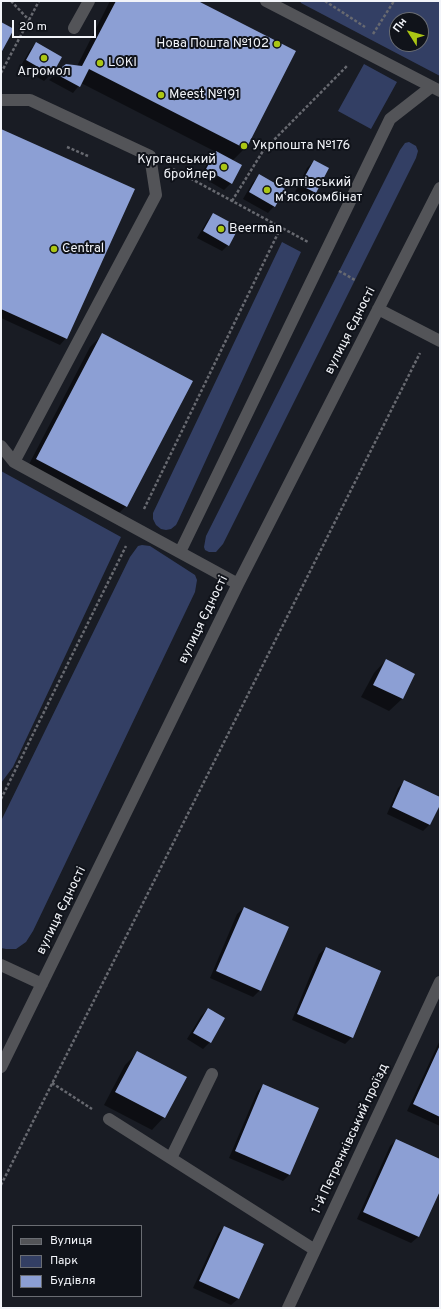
<!DOCTYPE html>
<meta charset="utf-8">
<style>
body{margin:0}
#map{position:relative;width:441px;height:1309px;overflow:hidden;background:#191c24;font-family:Overpass,sans-serif}
canvas{display:block}
.frame{position:absolute;inset:0;border:2px solid #f2f4f9;pointer-events:none}
.legend{position:absolute;left:12px;top:1225px;width:130px;height:72px;box-sizing:border-box;background:#10131a;border:1px solid #6a6d73;margin:0;padding:5px 7px;list-style:none;font-size:12px;color:#f2f4f9}
.legend li{display:flex;align-items:center;gap:8px;height:20px}
.legend b{width:20px;border:1px solid #6a6d73}
.north{position:absolute;left:389px;top:12px;width:40px;height:40px;box-sizing:border-box;background:#10131a;border:1px solid #6a6d73;border-radius:50%;rotate:307deg;font-size:11px;font-weight:700;line-height:16px;text-align:center;color:#f2f4f9}
.north::after{content:'';display:block;margin:auto;width:14px;height:18px;background:#abc614;clip-path:polygon(50% 0,100% 100%,50% 72%,0 100%)}
.scale{position:absolute;left:12px;top:20px;width:84px;height:18px;box-sizing:border-box;border:2px solid #f2f4f9;border-top:0;padding-left:5px;font-size:12px;line-height:14px;white-space:nowrap;color:#f2f4f9;-webkit-text-stroke:3px #10131a;paint-order:stroke}
</style>
<div id="map">
<canvas width="441" height="1309"></canvas>
<div class="frame"></div>
<ul class="legend">
<li><b style="height:5px;background:#535458"></b>Вулиця</li>
<li><b style="height:11px;background:#333f64"></b>Парк</li>
<li><b style="height:11px;background:#8c9fd4"></b>Будівля</li>
</ul>
<div class="north">Пн</div>
<div class="scale">20 m</div>
</div>
<script>
const ctx = document.querySelector('canvas').getContext('2d');
ctx.lineJoin = 'round';
function paint(path, color) {
  ctx.fillStyle = color;
  ctx.fill(path, 'evenodd');
}
function toPath(rows) {
  const path = new Path2D();
  for (const r of rows) {
    path.moveTo(r[0], r[1]);
    for (let i = 2; i < r.length; i += 2) path.lineTo(r[i], r[i + 1]);
  }
  return path;
}
function strokePath(path, color, width, dash) {
  ctx.strokeStyle = color;
  ctx.lineWidth = width;
  ctx.lineCap = dash ? 'butt' : 'round';
  ctx.setLineDash(dash || []);
  ctx.stroke(path);
}
function label(font, color, halo, rows, align = 'center') {
  ctx.font = font + ' Overpass,sans-serif';
  ctx.lineWidth = 4;
  ctx.setLineDash([]);
  ctx.textBaseline = 'middle';
  ctx.strokeStyle = halo;
  ctx.fillStyle = color;
  for (const [text, x, y, turn = 0] of rows) {
    ctx.save();
    ctx.translate(x, y);
    ctx.rotate((+turn || 0) * Math.PI / 180);
    ctx.textAlign = isNaN(turn) ? turn : align;
    if (halo) ctx.strokeText(text, 0, 0);
    ctx.fillText(text, 0, 0);
    ctx.restore();
  }
}
paint(toPath([
 [300,1,440,1,440,76,301,3],
 [397,20,421,20,421,44,397,44],
 [364,64,397,82,371,129,338,111],
 [409,142,416,146,418,151,416,158,223,544,216,552,209,552,205,550,204,547,206,536,400,150,405,143],
 [282,242,301,252,179,519,176,525,171,529,166,530,161,529,156,525,153,519,153,513],
 [1,471,121,537,13,767,1,783],
 [142,545,150,546,195,575,197,580,195,592,33,931,26,942,16,949,6,949,1,948,1,821,130,557,138,546]
]), '#333f64');
paint(toPath([
 [110,1,195,1,245,148,232,161,231,183,224,190,200,176,210,159,216,152,81,83,73,93,49,80,66,65,77,66],
 [36,43,51,74,44,81,20,67,30,50],
 [1,130,66,338,60,345,1,318],
 [314,161,328,169,315,193,309,199,295,192,307,168],
 [260,175,274,206,268,213,243,199,253,182],
 [213,214,228,245,222,251,197,238,207,221],
 [102,335,126,506,114,518,25,472,90,347],
 [386,660,414,674,402,699,389,711,361,697,374,673],
 [405,781,440,798,440,803,430,824,423,831,387,814,398,788],
 [244,908,260,990,253,997,210,978,237,914],
 [326,948,352,1037,345,1044,292,1020,319,954],
 [208,1009,210,1042,203,1049,187,1039,201,1016],
 [440,1040,440,1126,407,1111],
 [137,1053,164,1117,152,1130,104,1105,125,1065],
 [263,1085,289,1175,283,1181,229,1158,257,1092],
 [396,1140,440,1160,440,1189,418,1237,411,1243,357,1219,390,1146],
 [224,1227,263,1244,238,1299,231,1305,193,1288,218,1234]
]), '#0007');
paint(toPath([
 [116,1,198,1,296,51,246,149,89,69,80,87,54,73,66,64,82,66],
 [1,22,14,29,1,53],
 [36,42,62,57,52,75,26,60],
 [1,129,135,189,67,339,1,309],
 [216,151,242,165,232,184,206,169],
 [314,160,329,168,316,193,300,185],
 [259,174,285,189,275,207,249,192],
 [213,213,239,227,229,246,203,231],
 [102,333,193,381,127,507,36,459],
 [386,659,415,674,403,699,373,685],
 [404,780,440,797,440,805,430,825,392,807],
 [244,907,289,927,261,991,216,971],
 [326,947,381,971,353,1038,297,1014],
 [208,1008,225,1018,211,1043,193,1033],
 [440,1045,440,1117,413,1104],
 [137,1051,187,1077,165,1118,115,1092],
 [263,1084,319,1108,290,1175,235,1151],
 [396,1139,440,1159,440,1191,419,1237,363,1212],
 [224,1226,264,1244,239,1299,199,1281]
]), '#8c9fd4');
strokePath(toPath([
 [11,1,29,20],
 [325,1,365,27],
 [373,34,394,1],
 [1,73,39,1],
 [67,147,88,156],
 [173,169,308,242],
 [232,201,263,151,347,66],
 [339,271,355,280],
 [144,509,281,227],
 [1,799,126,546],
 [52,1083,92,1109],
 [1,1185,420,353]
]), '#676970', 2.5, [3, 2]);
strokePath(toPath([
 [266,1,440,91],
 [74,28,89,1],
 [1,100,30,100,150,156,156,195,14,462,238,584],
 [378,309,440,341],
 [1,446,14,462],
 [180,552,390,119,431,87],
 [1,965,42,984],
 [1,1067,238,584,440,188],
 [109,1119,315,1250],
 [171,1158,212,1074],
 [288,1308,440,982]
]), '#535458', 12);
for (const [x, y, r, color] of [
 [277,44,4,"#abc614"],
 [44,58,4,"#abc614"],
 [100,63,4,"#abc614"],
 [161,95,4,"#abc614"],
 [244,146,4,"#abc614"],
 [224,167,4,"#abc614"],
 [267,190,4,"#abc614"],
 [221,229,4,"#abc614"],
 [54,249,4,"#abc614"]
]) {
  const dot = new Path2D();
  dot.arc(x, y, r, 0, 2 * Math.PI);
  ctx.fillStyle = color;
  ctx.fill(dot);
  strokePath(dot, '#10131a', 1.5);
}
label('13px', '#f2f4f9', '#10131a', [
 ["Нова Пошта №102",269,44,"right"],
 ["LOKI",108,63],
 ["Агромол",44,72,"center"],
 ["Meest №191",169,95],
 ["Укрпошта №176",252,146],
 ["Курганський",216,160,"right"],
 ["бройлер",216,175,"right"],
 ["Салтівський",275,183],
 ["мʼясокомбінат",275,198],
 ["Beerman",229,229],
 ["Central",62,249]
], 'left');
label('13px', '#f2f4f9', '#10131a', [
 ["вулиця Єдності",351,331,-63],
 ["вулиця Єдності",204,620,-64],
 ["вулиця Єдності",62,911,-64],
 ["1-й Петренківський проїзд",351,1139,-65]
]);
</script>
